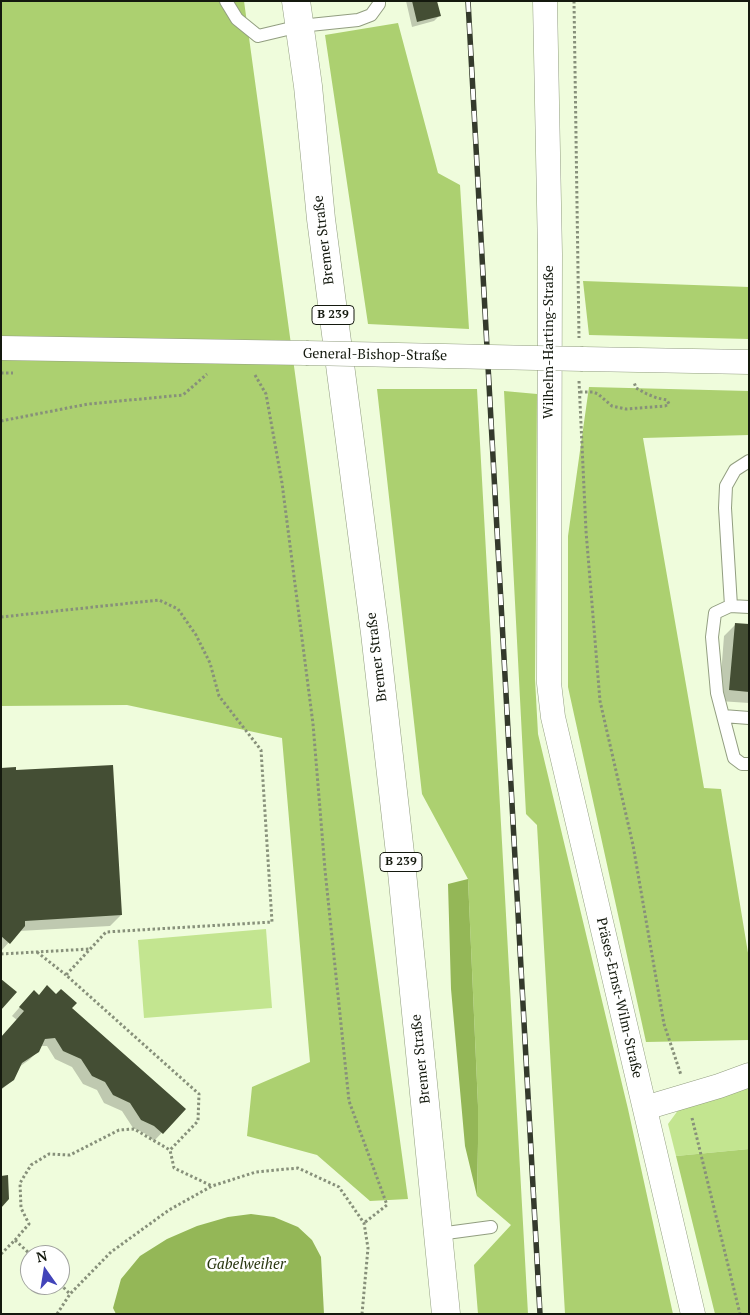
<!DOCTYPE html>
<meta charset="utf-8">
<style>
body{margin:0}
#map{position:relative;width:750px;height:1315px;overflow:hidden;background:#effcdc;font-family:"PT Serif",serif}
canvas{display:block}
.frame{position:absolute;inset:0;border:2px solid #14190e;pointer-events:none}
.north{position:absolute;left:20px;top:1245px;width:50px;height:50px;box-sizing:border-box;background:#fff;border:1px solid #a1a39f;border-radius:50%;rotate:347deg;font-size:14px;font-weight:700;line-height:20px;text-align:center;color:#14190e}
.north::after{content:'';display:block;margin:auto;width:18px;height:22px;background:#4244b9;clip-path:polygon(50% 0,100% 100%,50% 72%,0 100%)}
</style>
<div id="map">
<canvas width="750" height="1315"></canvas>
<div class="frame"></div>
<div class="north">N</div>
</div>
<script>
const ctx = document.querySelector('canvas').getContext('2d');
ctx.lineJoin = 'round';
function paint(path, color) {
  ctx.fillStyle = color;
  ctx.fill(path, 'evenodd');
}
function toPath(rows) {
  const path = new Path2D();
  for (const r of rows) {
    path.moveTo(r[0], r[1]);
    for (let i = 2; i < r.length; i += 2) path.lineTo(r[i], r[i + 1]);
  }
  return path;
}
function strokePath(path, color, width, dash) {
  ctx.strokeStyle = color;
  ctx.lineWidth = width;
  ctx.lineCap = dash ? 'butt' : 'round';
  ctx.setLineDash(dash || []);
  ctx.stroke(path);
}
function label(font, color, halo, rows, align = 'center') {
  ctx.font = font + ' "PT Serif",serif';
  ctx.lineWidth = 5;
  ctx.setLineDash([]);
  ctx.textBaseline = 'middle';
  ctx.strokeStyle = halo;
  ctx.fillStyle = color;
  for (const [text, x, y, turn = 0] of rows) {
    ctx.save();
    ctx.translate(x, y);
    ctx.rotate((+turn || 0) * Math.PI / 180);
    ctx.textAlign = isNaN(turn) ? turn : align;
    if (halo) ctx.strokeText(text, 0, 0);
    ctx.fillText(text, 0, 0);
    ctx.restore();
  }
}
paint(toPath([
 [266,929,272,1008,144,1018,138,940],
 [749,1081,749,1149,676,1156,668,1124,679,1109]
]), '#c3e590');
paint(toPath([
 [1,1,244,1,408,1199,370,1201,317,1155,247,1136,252,1087,310,1062,282,738,127,705,1,706],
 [398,23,438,173,460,185,469,329,368,324,325,35],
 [583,281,749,287,749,339,589,335],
 [589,387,749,391,749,435,643,438,704,788,721,789,749,959,749,1040,646,1042,568,687,568,536],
 [377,389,477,389,528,1314,478,1314,474,1265,511,1225,477,1196,478,1143,478,1106,468,879,422,794],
 [504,391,537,394,535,679,538,734,628,1109,673,1314,565,1314,537,825,526,814],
 [749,1149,749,1314,715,1314,676,1156]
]), '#acd070');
paint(toPath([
 [468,879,478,1106,478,1143,477,1196,465,1146,451,989,448,884],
 [251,1214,274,1217,298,1227,312,1240,321,1257,324,1314,116,1314,113,1308,121,1279,140,1256,167,1239,197,1226,228,1217]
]), '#94b757');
paint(toPath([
 [406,1,436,1,439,16,434,21,412,27],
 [735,625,749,626,749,703,719,701,724,636],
 [1,769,15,772,121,915,110,926,19,931,1,951],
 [38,996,71,1008,184,1109,154,1141,146,1134,133,1128,122,1111,104,1103,97,1090,83,1084,72,1067,55,1059,47,1046,40,1046,38,1051,29,1060,19,1067,13,1080,1,1090,1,1038,17,1020,12,1016,26,1000]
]), '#0003');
paint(toPath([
 [412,1,437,1,441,16,417,22],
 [735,623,749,624,749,692,729,690],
 [113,765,122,915,25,921,25,926,10,944,1,936,1,768,16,767,16,770],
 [1,979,17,992,1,1010],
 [47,985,56,994,61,989,77,1003,72,1008,186,1109,163,1134,154,1126,141,1120,130,1103,113,1095,105,1082,92,1076,81,1059,63,1051,55,1038,45,1039,39,1052,22,1063,14,1080,1,1089,1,1037,24,1011,19,1007,34,990,39,995],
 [8,1175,9,1199,1,1208,1,1176]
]), '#444e34');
const lane = toPath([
 [226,1,237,19,258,36,300,26,358,20,371,15,379,4,379,1],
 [731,606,725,508,726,486,735,470,749,461],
 [749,607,730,606,715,613,712,637,717,693,734,758,742,764,749,764],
 [723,716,749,718],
 [439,1234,491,1227]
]);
const street = toPath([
 [545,1,550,254,549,683,553,717,693,1314],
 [1,348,306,353],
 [583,359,749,362],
 [645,1108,719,1086,749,1075]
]);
const primary = toPath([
 [296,1,308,86,321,219,375,633,401,862,446,1314]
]);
strokePath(lane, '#929e80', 14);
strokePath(street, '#929e80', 25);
strokePath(primary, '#929e80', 29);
strokePath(toPath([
 [574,1,579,338],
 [1,373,13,373],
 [255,375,266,394,282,483,313,724,325,870,349,1101,387,1205,364,1223],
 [579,381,586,531,600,701,633,845,664,1024,681,1075],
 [580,392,593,392,598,394,612,406,626,409,665,406,669,404,667,400,657,398,647,394,636,388,634,382],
 [1,421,88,404,183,395,207,374],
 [1,617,159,600,178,609,196,635,210,663,219,696,261,750,272,922,106,932,66,975,199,1094,198,1121,170,1150,174,1168,212,1186],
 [37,952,66,975],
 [1,954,90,949],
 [692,1118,740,1314],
 [15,1240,29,1224,21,1208,20,1183,31,1165,49,1154,70,1155,119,1130,134,1129,170,1150],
 [1,1254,15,1240,31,1255],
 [60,1284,70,1294],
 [57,1314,70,1294,111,1252,169,1210,212,1186,256,1172,298,1168,339,1187,364,1223,368,1248,362,1314]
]), '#87907a', 3, [2.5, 2.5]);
strokePath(lane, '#fff', 12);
strokePath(street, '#fff', 24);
strokePath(primary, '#fff', 28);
const rail = toPath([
 [468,1,540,1314]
]);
strokePath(rail, '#343a2c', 5.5);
strokePath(rail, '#fff', 4, [11]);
const streetBridge = toPath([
 [306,353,583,359]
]);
strokePath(streetBridge, '#929e80', 25, []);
strokePath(streetBridge, '#fff', 24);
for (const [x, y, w] of [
 [333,315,42],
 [401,862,42]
]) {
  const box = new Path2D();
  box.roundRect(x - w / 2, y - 9.5, w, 19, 4);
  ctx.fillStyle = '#fff';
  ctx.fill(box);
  strokePath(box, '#14190e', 1);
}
label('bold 12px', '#14190e', null, [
 ["B 239",333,315],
 ["B 239",401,862]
]);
label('14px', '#14190e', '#fff', [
 ["Bremer Straße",324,240,-97],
 ["Wilhelm-Harting-Straße",549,342,-90],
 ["General-Bishop-Straße",375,355,1],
 ["Bremer Straße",377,657,-97],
 ["Präses-Ernst-Wilm-Straße",619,998,77],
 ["Bremer Straße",421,1059,-96]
]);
label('italic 15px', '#2a3811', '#fff', [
 ["Gabelweiher",246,1265]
]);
</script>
